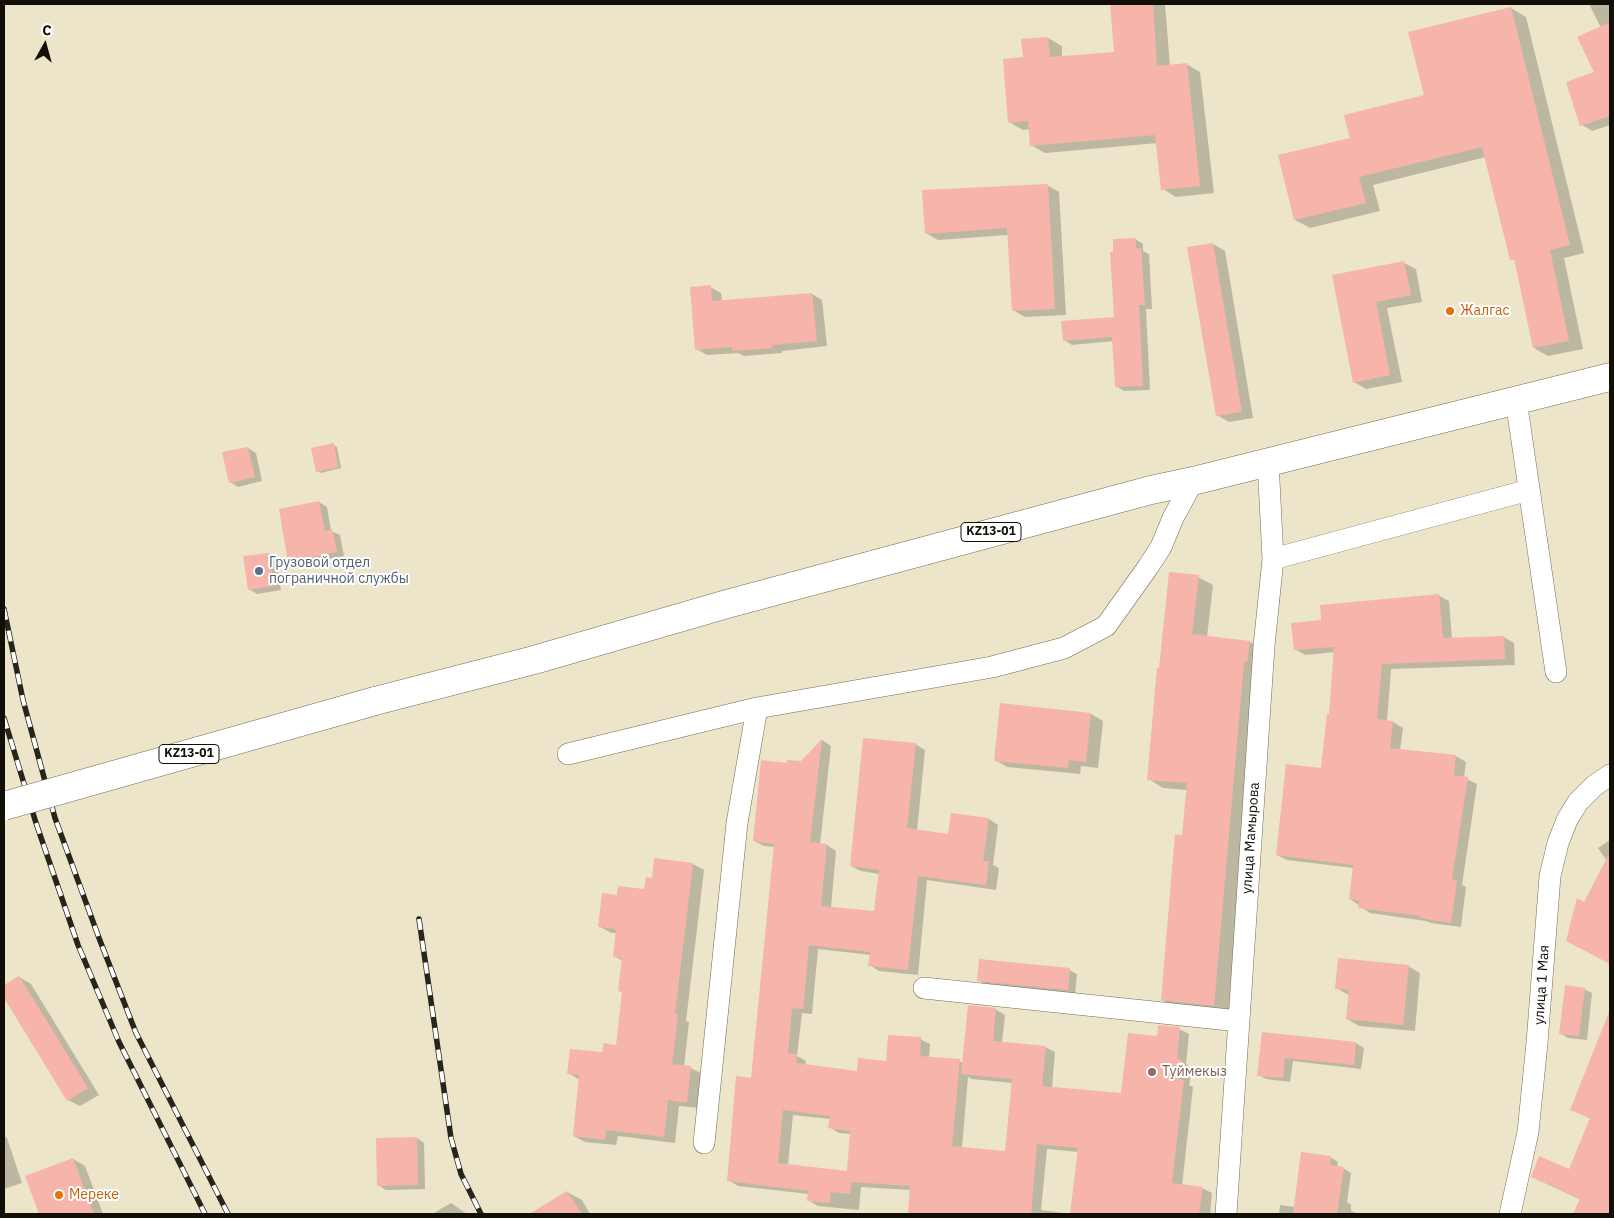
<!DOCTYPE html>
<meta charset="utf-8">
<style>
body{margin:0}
#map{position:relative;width:1614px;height:1218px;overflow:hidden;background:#ece5ca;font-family:"IBM Plex Sans",sans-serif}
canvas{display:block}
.frame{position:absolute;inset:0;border:5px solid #110f06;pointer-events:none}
.north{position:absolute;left:20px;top:20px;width:50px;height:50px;-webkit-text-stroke:4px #fff;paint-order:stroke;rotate:7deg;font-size:14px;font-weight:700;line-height:20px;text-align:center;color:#110f06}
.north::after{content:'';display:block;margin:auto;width:18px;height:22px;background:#110f06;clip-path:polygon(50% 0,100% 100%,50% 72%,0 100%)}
</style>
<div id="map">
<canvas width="1614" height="1218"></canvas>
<div class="frame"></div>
<div class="north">С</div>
</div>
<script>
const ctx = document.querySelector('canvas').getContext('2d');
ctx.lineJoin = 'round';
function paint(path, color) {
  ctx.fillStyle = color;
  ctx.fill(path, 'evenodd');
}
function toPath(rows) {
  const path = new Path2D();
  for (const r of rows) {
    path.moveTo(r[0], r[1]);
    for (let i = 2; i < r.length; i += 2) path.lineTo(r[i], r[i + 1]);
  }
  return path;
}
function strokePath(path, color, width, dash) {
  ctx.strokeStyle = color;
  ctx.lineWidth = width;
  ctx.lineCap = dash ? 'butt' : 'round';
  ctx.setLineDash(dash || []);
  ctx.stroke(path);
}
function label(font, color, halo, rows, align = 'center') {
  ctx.font = font + ' "IBM Plex Sans",sans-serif';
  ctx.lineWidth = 4;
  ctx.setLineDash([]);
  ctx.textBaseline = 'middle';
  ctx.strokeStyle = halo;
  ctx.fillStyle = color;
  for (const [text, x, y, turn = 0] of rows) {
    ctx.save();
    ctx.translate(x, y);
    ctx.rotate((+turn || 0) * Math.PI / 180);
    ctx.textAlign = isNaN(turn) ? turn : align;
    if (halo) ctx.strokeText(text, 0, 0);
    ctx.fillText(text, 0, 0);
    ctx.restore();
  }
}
paint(toPath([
 [1111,4,1165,4,1170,66,1186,64,1200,72,1214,193,1176,197,1163,189,1158,143,1045,153,1031,145,1030,129,1023,130,1009,122,1024,59,1048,38,1062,46,1062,57,1115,53],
 [1589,4,1610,4,1610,125,1592,131,1582,125,1596,73,1601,28],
 [1511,8,1526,17,1584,253,1564,258,1583,349,1548,356,1534,348,1516,261,1511,259,1486,157,1373,185,1380,211,1310,228,1295,220,1352,139,1425,96],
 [1047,185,1059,192,1066,315,1025,317,1013,310,1008,235,938,240,926,233],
 [1135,239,1143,244,1143,251,1149,254,1152,309,1146,309,1150,390,1124,391,1116,386,1114,341,1072,345,1064,340,1115,318,1115,253],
 [1213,244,1225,251,1253,418,1229,422,1217,415],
 [1404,263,1416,269,1422,302,1387,308,1402,382,1366,389,1354,382,1333,276],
 [710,287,721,293,722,301,812,294,822,300,827,346,782,351,782,353,744,356,738,353,707,355,696,349],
 [333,445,337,447,341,468,321,473,317,471],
 [248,448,256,453,262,481,238,487,230,482],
 [319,502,327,507,331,531,340,535,344,556,297,565,289,561],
 [269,554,276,558,281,590,257,594,249,589],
 [1198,577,1213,585,1207,637,1250,642,1264,650,1229,1013,1176,1008,1162,1000,1183,836,1187,790,1163,788,1149,779,1160,669],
 [1439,596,1449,601,1452,639,1504,637,1514,643,1515,665,1391,669,1387,721,1393,722,1403,728,1400,750,1456,756,1466,762,1464,778,1477,784,1462,885,1466,887,1461,927,1431,923,1426,921,1370,913,1350,899,1354,868,1287,860,1277,855,1322,769,1330,715,1335,652,1305,655,1295,649,1323,621],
 [1091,714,1103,721,1098,768,1081,766,1080,774,1007,767,995,760],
 [822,740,831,746,820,844,827,845,836,851,831,908,875,912,879,874,861,871,851,866,915,744,925,750,917,831,949,835,989,819,998,825,993,865,999,868,996,890,927,880,918,975,879,971,870,965,871,955,818,949,812,1014,802,1013,797,1056,806,1061,805,1066,858,1072,887,1062,920,1039,930,1044,929,1058,959,1061,964,1063,995,1009,1005,1015,1002,1043,1045,1047,1055,1052,1052,1088,1122,1094,1159,1038,1179,1029,1189,1034,1186,1064,1192,1069,1189,1085,1193,1087,1182,1186,1202,1188,1212,1193,1210,1214,909,1214,911,1190,861,1187,859,1210,818,1206,808,1200,809,1194,738,1186,728,1180,752,1079,775,847,764,846,754,841,788,764,801,762],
 [968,1077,972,1079,1013,1083,1006,1152,962,1148],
 [793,1115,830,1119,829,1127,839,1133,851,1134,848,1172,788,1165],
 [1047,1149,1079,1152,1071,1214,1041,1210],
 [1610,840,1610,963,1576,946,1584,903,1607,861,1598,848],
 [693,864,704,870,686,1021,689,1022,684,1067,691,1068,702,1074,698,1108,679,1106,675,1143,618,1136,616,1145,585,1142,574,1136,580,1080,568,1073,617,1046,623,993,620,991,623,961,614,956,617,933,611,933,599,926,618,896,645,890,653,879],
 [1408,966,1420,973,1415,1031,1359,1026,1347,1019,1349,995,1336,988],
 [1069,970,1077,974,1075,994,986,985,978,980],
 [19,977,31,984,99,1095,80,1106,68,1100,4,996,4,986],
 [1584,989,1592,993,1587,1040,1568,1038,1560,1033],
 [1263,1033,1356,1043,1364,1048,1361,1069,1293,1061,1290,1082,1266,1079,1259,1075],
 [1599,1040,1610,1045,1610,1214,1574,1214,1581,1200,1532,1177,1570,1171,1591,1119,1572,1110],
 [4,1136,7,1138,22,1183,4,1189],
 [417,1138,424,1143,425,1189,386,1190,378,1185],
 [1330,1157,1338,1162,1337,1167,1343,1168,1351,1173,1347,1202,1351,1205,1351,1211,1358,1214,1279,1214,1280,1205,1295,1207],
 [73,1159,85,1166,103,1214,40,1214,26,1176],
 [567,1192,582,1200,590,1214,532,1214],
 [451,1203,467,1214,432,1214]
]), '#0003');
paint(toPath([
 [1110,4,1153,4,1157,66,1187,63,1200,186,1161,190,1155,135,1030,146,1028,121,1008,123,1003,59,1023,57,1021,39,1048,37,1050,57,1114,52],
 [1511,7,1570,245,1550,250,1569,341,1533,348,1514,259,1510,260,1482,147,1359,177,1366,203,1294,220,1278,155,1350,138,1344,115,1424,95,1408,32],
 [1610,22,1610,116,1580,126,1566,82,1594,72,1577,37],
 [1048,184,1055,309,1012,311,1007,228,925,234,922,190],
 [1136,238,1136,248,1141,248,1145,305,1139,305,1143,386,1115,387,1112,337,1063,341,1061,321,1114,317,1110,252,1113,252,1113,239],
 [1213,243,1242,412,1216,416,1187,247],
 [1404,261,1411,295,1376,302,1390,375,1353,383,1332,275],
 [711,285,712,301,812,293,817,341,772,345,772,348,732,351,732,347,695,350,690,287],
 [334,443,338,467,316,472,311,448],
 [248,447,255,477,229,483,222,452],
 [319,501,325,531,332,529,337,552,288,562,279,509],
 [269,553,274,586,248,590,243,556],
 [1169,572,1199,575,1192,634,1250,641,1247,662,1244,662,1214,1006,1161,1000,1175,834,1182,835,1187,783,1147,780,1157,668,1159,668],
 [1439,594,1443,638,1504,636,1505,659,1382,664,1377,719,1393,721,1390,748,1456,755,1454,775,1468,777,1452,879,1457,880,1451,923,1420,918,1420,916,1358,908,1359,901,1349,899,1353,865,1276,855,1286,764,1321,768,1327,714,1329,714,1334,647,1294,650,1291,623,1321,620,1320,605],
 [1000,703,1091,713,1086,762,1069,760,1068,768,994,761],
 [863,738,916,743,907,828,948,834,951,813,989,818,983,861,989,861,986,885,918,876,908,970,868,966,870,952,809,945,803,1009,792,1008,788,1054,797,1054,796,1063,857,1071,858,1058,886,1061,888,1035,921,1037,920,1056,960,1059,952,1146,1005,1151,1012,1079,961,1074,968,1005,996,1008,993,1041,1046,1046,1042,1086,1121,1093,1128,1033,1157,1036,1158,1025,1180,1027,1177,1057,1183,1062,1180,1080,1184,1080,1172,1183,1203,1187,1199,1214,1070,1214,1078,1148,1037,1144,1031,1214,908,1214,910,1186,852,1182,850,1194,831,1192,830,1203,807,1201,808,1191,727,1181,736,1076,751,1078,774,844,753,841,761,760,787,763,787,760,801,761,822,739,810,842,827,844,821,906,874,911,879,870,850,866],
 [783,1110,830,1116,828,1128,850,1131,847,1171,778,1163],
 [1610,852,1610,964,1566,941,1577,898,1584,902],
 [654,858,693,863,675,1014,678,1014,672,1064,691,1066,687,1103,668,1100,664,1137,606,1130,605,1140,573,1136,579,1075,567,1074,570,1049,602,1052,604,1043,616,1045,622,992,618,991,622,958,613,957,616,929,598,927,602,893,617,895,618,886,644,889,646,877,652,878],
 [1338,958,1409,965,1403,1025,1346,1019,1349,990,1335,989],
 [979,959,1070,968,1068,990,977,981],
 [19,976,88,1088,67,1101,4,998,4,985],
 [1565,985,1585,988,1579,1036,1559,1034],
 [1609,1012,1610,1012,1610,1214,1573,1214,1580,1199,1531,1177,1539,1156,1569,1169,1590,1118,1570,1110],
 [1262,1032,1356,1042,1354,1065,1285,1058,1283,1078,1257,1076],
 [417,1137,418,1185,377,1186,376,1138],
 [1301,1152,1331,1156,1330,1165,1344,1167,1337,1214,1293,1214],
 [73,1158,94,1214,39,1214,25,1176],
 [567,1191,582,1214,529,1214]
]), '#f6b4aa');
const minor = toPath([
 [1516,400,1556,672],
 [1273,559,1529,490],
 [568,754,757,708,992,667,1064,648,1106,626,1148,567,1161,547,1173,518,1193,481],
 [924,988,1239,1021],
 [704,1143,737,823,757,708],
 [1226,1214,1264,646,1273,559,1268,461],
 [1510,1214,1528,1132,1537,1043,1550,876,1558,843,1567,820,1578,802,1594,786,1610,775]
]);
const trunk = toPath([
 [375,701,534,660,727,604,1151,490,1193,481,1610,377]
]);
strokePath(minor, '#736c55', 22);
strokePath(trunk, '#736c55', 29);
strokePath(minor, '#fff', 21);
strokePath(trunk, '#fff', 28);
const rail = toPath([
 [4,609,23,700,55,818,99,938,136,1033,228,1214],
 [4,718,36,823,78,945,119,1042,205,1214],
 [419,919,451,1138,461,1174,481,1214]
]);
strokePath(rail, '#27251a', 5.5);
strokePath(rail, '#fff', 4, [11]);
const trunkBridge = toPath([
 [4,806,375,701]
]);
strokePath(trunkBridge, '#736c55', 29, []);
strokePath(trunkBridge, '#fff', 28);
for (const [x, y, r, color] of [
 [1450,311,5,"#e8710a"],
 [259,571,5,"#5c6f8a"],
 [1152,1072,5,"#8d6e63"],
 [59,1195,5,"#e8710a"]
]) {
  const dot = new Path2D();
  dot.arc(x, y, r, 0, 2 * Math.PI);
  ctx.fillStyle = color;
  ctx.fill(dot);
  strokePath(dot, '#fff', 2);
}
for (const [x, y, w] of [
 [991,532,60],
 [189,754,60]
]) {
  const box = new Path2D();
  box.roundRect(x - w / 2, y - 9.5, w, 19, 4);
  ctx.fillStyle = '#fff';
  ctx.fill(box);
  strokePath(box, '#110f06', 1);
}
label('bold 12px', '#110f06', null, [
 ["KZ13-01",991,532],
 ["KZ13-01",189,754]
]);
label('14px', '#c56008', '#fff', [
 ["Жалгас",1460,311],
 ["Мереке",69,1195]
], 'left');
label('14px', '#4e5e75', '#fff', [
 ["Грузовой отдел",269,563],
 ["пограничной службы",269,579]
], 'left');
label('14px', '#110f06', '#fff', [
 ["улица Мамырова",1251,838,-86],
 ["улица 1 Мая",1542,985,-86]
]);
label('14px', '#785e54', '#fff', [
 ["Туймекыз",1162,1072]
], 'left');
</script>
